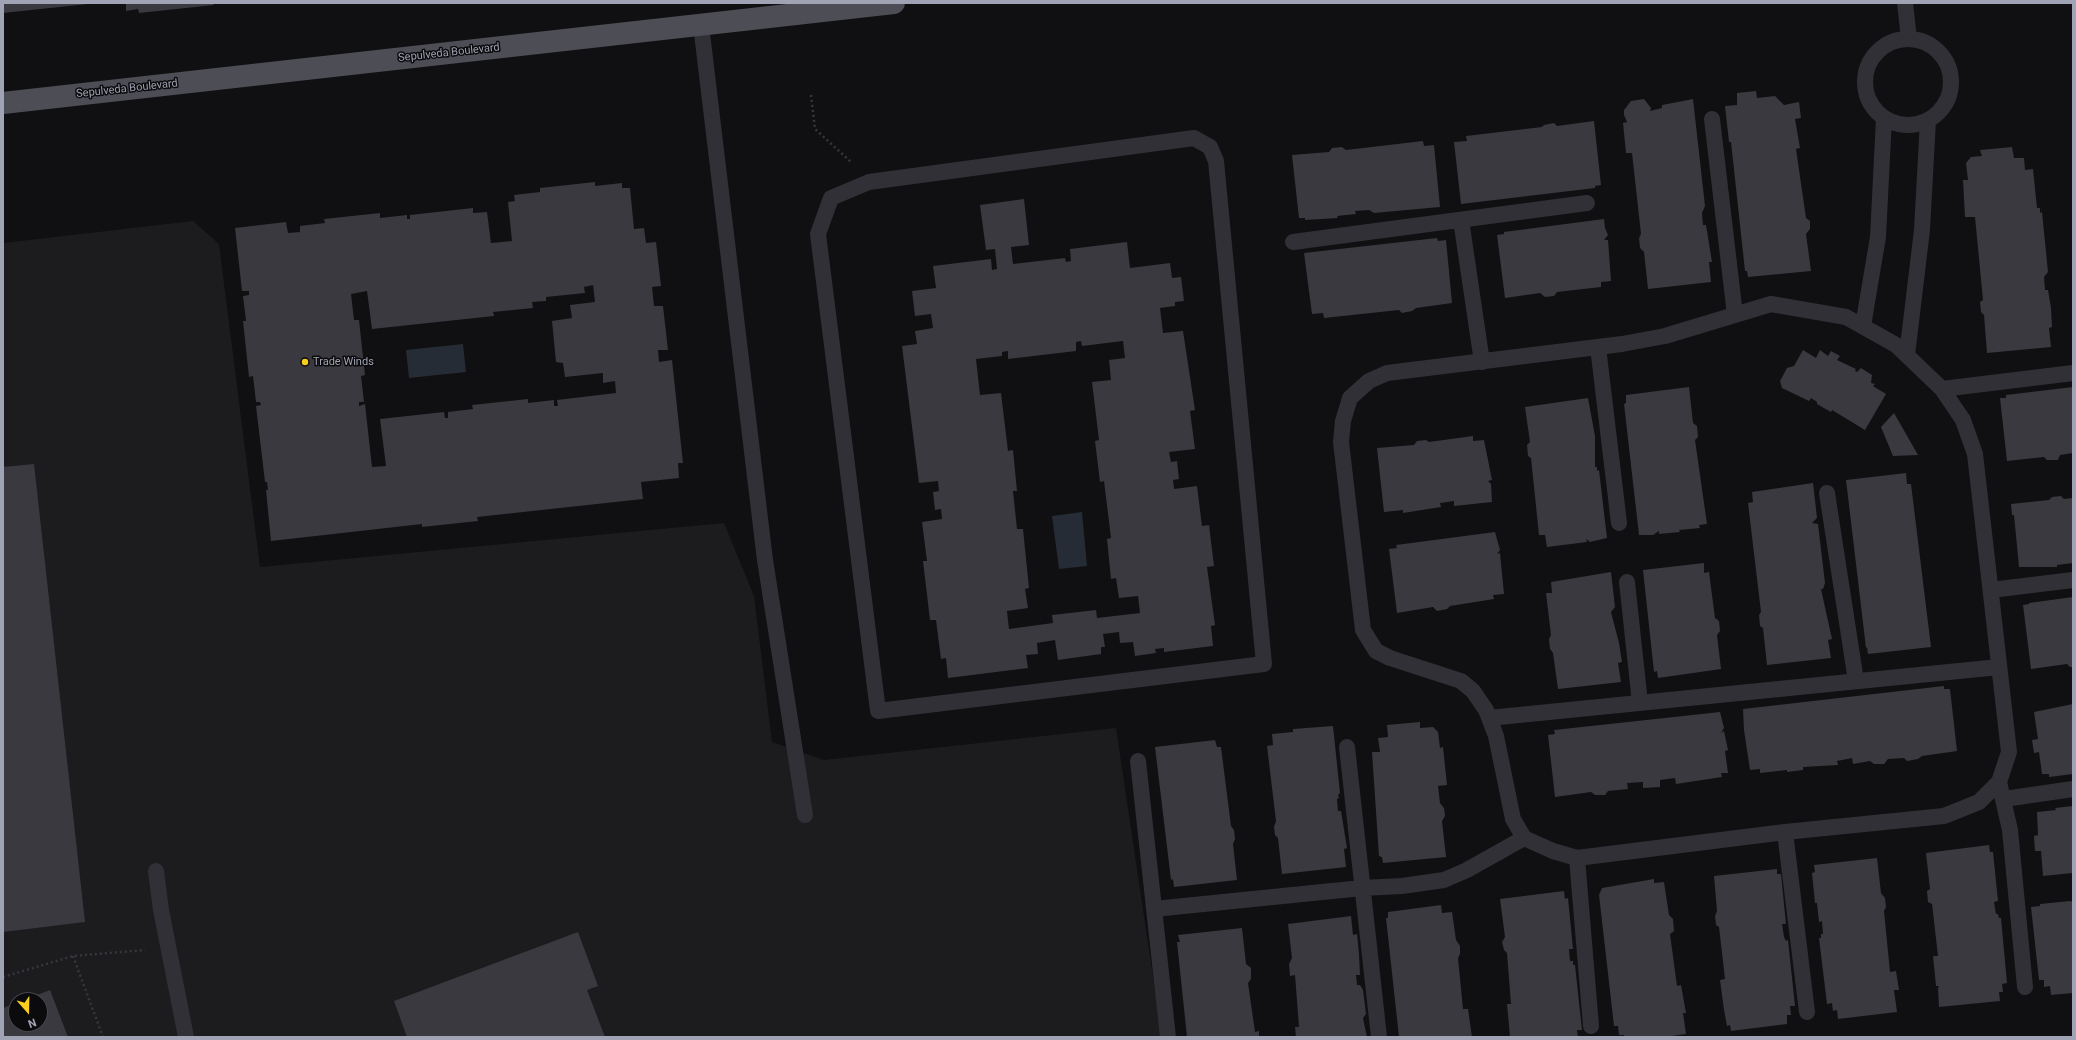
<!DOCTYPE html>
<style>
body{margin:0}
#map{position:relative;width:2076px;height:1040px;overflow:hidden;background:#100f11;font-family:Roboto,sans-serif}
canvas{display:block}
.frame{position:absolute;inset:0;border:4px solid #a0a3b3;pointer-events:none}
.north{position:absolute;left:8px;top:992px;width:40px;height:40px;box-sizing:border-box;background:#0b0a0c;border:1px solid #47474f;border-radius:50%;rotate:160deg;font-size:11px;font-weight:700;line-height:16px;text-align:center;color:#a0a3b3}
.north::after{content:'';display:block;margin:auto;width:14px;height:18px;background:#face1e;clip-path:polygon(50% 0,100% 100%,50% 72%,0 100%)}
</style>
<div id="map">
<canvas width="2076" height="1040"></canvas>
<div class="frame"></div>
<div class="north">N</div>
</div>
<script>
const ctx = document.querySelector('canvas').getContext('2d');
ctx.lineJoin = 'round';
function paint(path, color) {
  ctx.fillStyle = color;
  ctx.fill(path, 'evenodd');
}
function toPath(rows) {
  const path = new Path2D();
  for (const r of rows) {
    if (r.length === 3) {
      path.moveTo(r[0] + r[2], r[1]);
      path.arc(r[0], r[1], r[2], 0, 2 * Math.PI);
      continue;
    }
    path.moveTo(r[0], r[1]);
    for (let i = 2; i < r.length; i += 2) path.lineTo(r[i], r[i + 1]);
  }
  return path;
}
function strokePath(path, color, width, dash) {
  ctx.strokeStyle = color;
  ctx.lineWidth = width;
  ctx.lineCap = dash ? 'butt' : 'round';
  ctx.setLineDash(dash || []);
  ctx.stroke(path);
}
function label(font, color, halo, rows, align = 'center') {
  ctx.font = font + ' Roboto,sans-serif';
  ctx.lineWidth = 3;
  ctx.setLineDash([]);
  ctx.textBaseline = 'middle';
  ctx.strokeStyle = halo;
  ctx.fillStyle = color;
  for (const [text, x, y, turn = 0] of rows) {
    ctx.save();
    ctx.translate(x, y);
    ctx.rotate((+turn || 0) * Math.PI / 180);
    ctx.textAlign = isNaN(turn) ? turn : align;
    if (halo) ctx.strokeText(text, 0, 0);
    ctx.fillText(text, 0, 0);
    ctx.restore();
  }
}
paint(toPath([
 [193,221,219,244,260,567,724,523,754,596,772,742,824,760,1116,728,1162,1037,3,1037,3,243],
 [16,1000,40,1000,40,1024,16,1024]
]), '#1c1b1e');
paint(toPath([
 [463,344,466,372,409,378,406,350],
 [1082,512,1087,566,1059,569,1052,516]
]), '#262c35');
paint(toPath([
 [3,3,88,3,88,4,3,13],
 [126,3,213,3,214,5,139,13,138,9,126,11],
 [1756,91,1757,98,1775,96,1784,105,1799,102,1801,118,1795,119,1800,148,1796,149,1806,218,1810,221,1810,229,1806,234,1811,271,1748,277,1747,271,1745,271,1731,142,1729,142,1725,106,1737,105,1737,93],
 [1644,99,1651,108,1650,111,1662,108,1662,105,1693,99,1705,206,1702,213,1703,225,1706,225,1712,262,1709,262,1711,282,1648,289,1644,252,1640,248,1639,238,1641,234,1632,153,1626,153,1623,123,1627,122,1624,115,1624,110,1631,101],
 [1594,121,1601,185,1595,186,1595,188,1461,204,1454,142,1467,141,1466,136,1542,127,1544,125,1554,123,1557,126],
 [1423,141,1424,146,1434,145,1440,207,1374,213,1369,210,1355,211,1356,214,1337,216,1338,218,1305,220,1305,218,1299,218,1292,155,1329,152,1332,148,1342,147,1346,150],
 [2012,147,2014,158,2024,158,2025,170,2033,169,2037,208,2040,208,2040,213,2042,212,2048,272,2044,277,2045,290,2048,290,2051,308,2052,327,2049,328,2051,347,1987,353,1984,315,1981,312,1980,302,1983,300,1975,217,1965,217,1963,180,1968,180,1966,163,1971,157,1982,156,1980,150],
 [595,182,595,186,622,183,622,188,630,188,634,229,644,228,646,243,656,242,661,286,652,287,654,306,663,306,668,350,658,350,659,362,672,360,683,463,678,463,679,478,641,482,643,499,477,517,478,521,422,527,422,524,271,541,266,490,268,490,267,482,265,482,256,406,261,405,260,402,256,402,253,376,249,377,243,321,246,321,243,296,249,295,249,291,242,291,235,228,286,222,288,233,300,232,300,226,325,223,324,219,380,213,380,218,407,215,407,219,410,219,410,215,473,208,473,213,487,212,491,243,512,241,508,202,515,201,514,195,540,192,540,188],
 [593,285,595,302,570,305,572,318,552,321,556,362,563,363,565,377,603,373,603,383,615,381,616,393,557,400,558,406,554,406,554,400,528,403,528,399,472,405,473,409,448,412,448,418,445,418,444,412,380,419,386,466,372,467,365,404,359,406,359,402,364,402,361,376,365,375,359,320,354,320,351,294,367,291,372,329,494,316,493,312,533,308,532,302,546,301,546,297,585,293,584,287],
 [1024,199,1029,245,1011,247,1013,264,1065,258,1066,262,1071,261,1070,249,1127,242,1130,268,1170,263,1172,278,1181,277,1184,301,1175,302,1175,306,1160,308,1163,333,1183,331,1195,410,1190,411,1195,449,1169,452,1171,462,1177,461,1179,479,1173,480,1174,489,1197,486,1202,526,1209,525,1214,566,1207,567,1215,625,1211,626,1213,646,1164,652,1164,648,1155,649,1156,653,1135,656,1133,642,1120,643,1119,632,1103,634,1105,647,1101,647,1101,654,1058,660,1055,640,1037,643,1038,654,1026,655,1028,668,948,678,946,658,941,659,936,620,930,620,923,561,927,561,922,522,942,519,941,509,935,510,933,492,939,491,938,481,919,483,902,346,917,344,915,331,933,328,931,314,915,316,912,291,936,288,933,266,991,259,992,270,997,269,995,249,986,250,980,205],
 [1081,341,1082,346,1123,341,1125,358,1109,360,1111,380,1092,382,1099,440,1095,441,1100,482,1104,481,1111,538,1107,539,1111,579,1116,578,1119,598,1138,596,1140,613,1097,618,1096,610,1052,615,1053,623,1009,629,1007,611,1028,608,1025,589,1029,588,1023,529,1017,529,1013,491,1017,491,1013,450,1008,451,1001,393,980,395,976,359,1002,356,1002,352,1008,351,1008,359,1076,351,1076,342],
 [1604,219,1605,228,1608,235,1604,240,1608,240,1611,281,1601,282,1601,287,1557,292,1554,296,1545,297,1540,293,1505,298,1497,235,1504,234,1504,232],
 [1437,238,1438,241,1446,240,1452,303,1416,308,1412,311,1402,313,1399,310,1324,318,1323,313,1312,314,1304,253],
 [1803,350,1816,358,1820,350,1828,356,1831,351,1840,356,1837,360,1856,369,1855,371,1857,372,1861,368,1872,375,1871,383,1875,384,1873,386,1886,394,1865,430,1832,410,1831,412,1817,404,1817,402,1811,398,1809,401,1782,388,1780,381,1787,368,1794,366],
 [1689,387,1693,423,1697,426,1698,437,1695,440,1707,524,1699,525,1700,528,1679,530,1680,532,1659,534,1659,531,1653,535,1639,535,1624,404,1626,403,1626,395],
 [2073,387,2073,453,2060,455,2058,460,2047,460,2044,457,2007,461,2000,398,2006,398,2006,395],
 [1588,398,1595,436,1595,467,1597,467,1597,471,1599,470,1607,538,1590,542,1586,539,1587,542,1547,547,1545,535,1539,535,1531,458,1528,456,1527,445,1530,442,1525,407],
 [1894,413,1918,455,1893,456,1881,427],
 [1473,436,1473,441,1484,440,1492,480,1488,481,1491,484,1492,502,1454,506,1454,501,1440,503,1441,507,1403,513,1403,510,1384,512,1377,448,1414,445,1417,441,1426,440,1429,442],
 [34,464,85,922,3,932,3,467],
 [1906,473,1907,484,1911,484,1931,647,1868,654,1867,647,1866,648,1846,480],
 [1813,483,1817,518,1812,523,1818,524,1825,583,1823,589,1821,589,1832,639,1828,640,1831,658,1767,665,1763,628,1760,626,1759,615,1761,612,1748,503,1753,502,1752,492],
 [2061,496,2064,499,2073,498,2073,563,2057,565,2057,567,2019,567,2014,515,2012,515,2011,504,2049,500,2052,497],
 [1495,532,1500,550,1497,554,1500,553,1504,594,1493,595,1494,599,1450,606,1447,609,1437,611,1433,607,1397,613,1389,549,1397,548,1396,545],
 [1704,563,1704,573,1709,572,1715,618,1719,621,1720,631,1717,635,1721,669,1658,678,1657,671,1654,672,1643,570],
 [1611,572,1615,607,1611,612,1619,643,1622,662,1618,663,1621,682,1558,689,1553,653,1550,649,1549,639,1551,635,1546,593,1552,593,1551,582],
 [2073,597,2073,667,2070,667,2067,664,2031,669,2023,605,2029,604,2029,603],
 [1944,686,1944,689,1950,689,1957,751,1922,756,1918,759,1907,761,1904,758,1888,759,1884,764,1874,764,1870,761,1853,764,1852,758,1837,761,1838,765,1803,767,1803,770,1787,772,1787,770,1760,773,1760,769,1750,770,1744,730,1743,709],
 [2073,704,2073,774,2049,777,2049,774,2042,774,2039,752,2034,753,2032,740,2038,739,2034,712],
 [1720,712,1724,728,1721,733,1724,731,1728,750,1725,751,1728,773,1721,773,1722,777,1676,784,1675,778,1660,780,1660,787,1643,788,1643,782,1627,783,1628,789,1608,791,1605,795,1595,795,1591,792,1555,797,1548,735,1555,734,1554,730],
 [1420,722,1420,728,1433,727,1438,732,1440,748,1443,747,1447,785,1438,786,1440,803,1444,808,1445,816,1442,821,1446,857,1383,863,1382,857,1379,856,1372,752,1380,752,1378,738,1388,737,1387,725],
 [1333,726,1340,793,1338,795,1339,798,1337,799,1338,811,1341,811,1347,848,1344,849,1346,867,1282,874,1278,838,1275,835,1274,827,1276,821,1267,746,1273,745,1272,734,1293,732,1293,729],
 [1215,740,1217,747,1221,747,1231,826,1234,830,1235,839,1233,844,1237,880,1174,887,1173,879,1171,880,1155,747],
 [2073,806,2073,873,2043,876,2041,851,2035,851,2034,836,2038,835,2037,812,2056,810,2055,808],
 [1989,845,1990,852,1993,852,1998,901,1994,902,1996,914,1998,914,1999,918,2001,918,2007,983,2002,984,2003,992,1999,992,2000,1001,1939,1007,1938,988,1939,986,1936,986,1933,956,1938,956,1932,904,1928,902,1927,891,1930,889,1926,853],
 [1877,858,1881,893,1885,898,1886,907,1884,911,1890,972,1896,971,1899,990,1894,990,1897,1012,1838,1019,1837,1010,1833,1011,1832,1003,1827,1004,1819,938,1821,938,1821,934,1823,934,1822,921,1819,922,1817,903,1815,903,1812,873,1815,872,1814,865],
 [1777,869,1777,874,1781,874,1786,924,1782,924,1784,937,1786,941,1788,940,1795,1006,1790,1006,1791,1015,1787,1015,1787,1024,1731,1031,1730,1025,1727,1026,1724,1010,1720,980,1725,979,1719,927,1716,925,1715,916,1717,911,1714,876],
 [1654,879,1654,883,1664,882,1669,915,1673,919,1674,931,1670,934,1677,986,1681,985,1686,1013,1683,1013,1686,1034,1665,1037,1624,1037,1624,1035,1619,1035,1618,1026,1614,1026,1599,895,1602,888],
 [1564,891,1565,899,1568,898,1573,949,1569,949,1570,961,1573,961,1573,965,1575,965,1582,1030,1577,1030,1578,1037,1510,1037,1507,1004,1511,1004,1507,953,1504,950,1502,942,1505,937,1500,899],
 [2070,901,2073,902,2073,993,2051,995,2050,986,2044,987,2044,980,2039,980,2031,907,2040,906,2040,904],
 [1441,905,1442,913,1452,912,1456,940,1460,946,1460,954,1458,958,1463,1009,1468,1009,1472,1037,1399,1037,1386,918,1388,918,1388,912],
 [1351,916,1353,935,1357,934,1359,954,1360,975,1356,975,1357,985,1360,985,1363,990,1366,1014,1363,1018,1367,1037,1296,1037,1295,1027,1299,1027,1295,975,1290,976,1289,964,1292,958,1288,924],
 [1242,928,1246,964,1251,968,1251,979,1248,983,1255,1032,1259,1031,1259,1037,1187,1037,1177,942,1180,942,1178,935],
 [578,932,598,986,587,990,605,1037,407,1037,394,1001],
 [50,990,68,1037,3,1037,3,1008,16,1003,16,1024,40,1024,40,1000,24,1000]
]), '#3a393f');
strokePath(toPath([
 [811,95,815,129,851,162],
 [73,956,103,1037],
 [3,977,73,956,145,950]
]), '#36373d', 2.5, [2, 3]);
strokePath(toPath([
 [1905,3,1909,39],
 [701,25,765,560,805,815],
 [1908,82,43],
 [1712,119,1735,315],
 [1194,138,1210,147,1216,161,1264,664,878,711,818,234,831,198,869,182,1194,138],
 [1461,220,1482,362],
 [1293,242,1587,203],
 [1771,304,1846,317,1896,345,1942,389,1963,420,1975,454,2009,752,1999,782,1979,802,1944,816,1785,832,1577,858,1553,851,1524,838,1513,819,1496,736,1486,710,1473,691,1461,681,1390,658,1376,651,1363,630,1341,442,1343,421,1350,398,1369,381,1387,373,1622,344,1665,336,1771,304],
 [1863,326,1878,237,1884,118],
 [1598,347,1619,523],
 [1907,355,1922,230,1928,120],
 [1942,389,2073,373],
 [1827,493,1856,681],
 [1627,582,1640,703],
 [1991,590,2073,580],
 [1489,718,1999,667],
 [1347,747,1379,1037],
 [1138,761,1168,1037],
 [1999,782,2010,830,2025,987],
 [2004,799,2073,789],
 [1785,832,1807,1012],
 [1577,858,1591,1026],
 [156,871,161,910,186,1037],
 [1154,909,1362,888,1402,886,1444,880,1467,870,1524,838]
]), '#303036', 16);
strokePath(toPath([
 [3,103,894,3]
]), '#4c4d55', 22);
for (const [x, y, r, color] of [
 [305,362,4,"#face1e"]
]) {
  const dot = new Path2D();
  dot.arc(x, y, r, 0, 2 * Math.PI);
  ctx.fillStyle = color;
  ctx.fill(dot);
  strokePath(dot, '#0b0a0c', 1.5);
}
label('11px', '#a0a3b3', '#0b0a0c', [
 ["Sepulveda Boulevard",449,53,-6],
 ["Sepulveda Boulevard",127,89,-6]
]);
label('11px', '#a0a3b3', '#0b0a0c', [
 ["Trade Winds",313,362]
], 'left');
</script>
